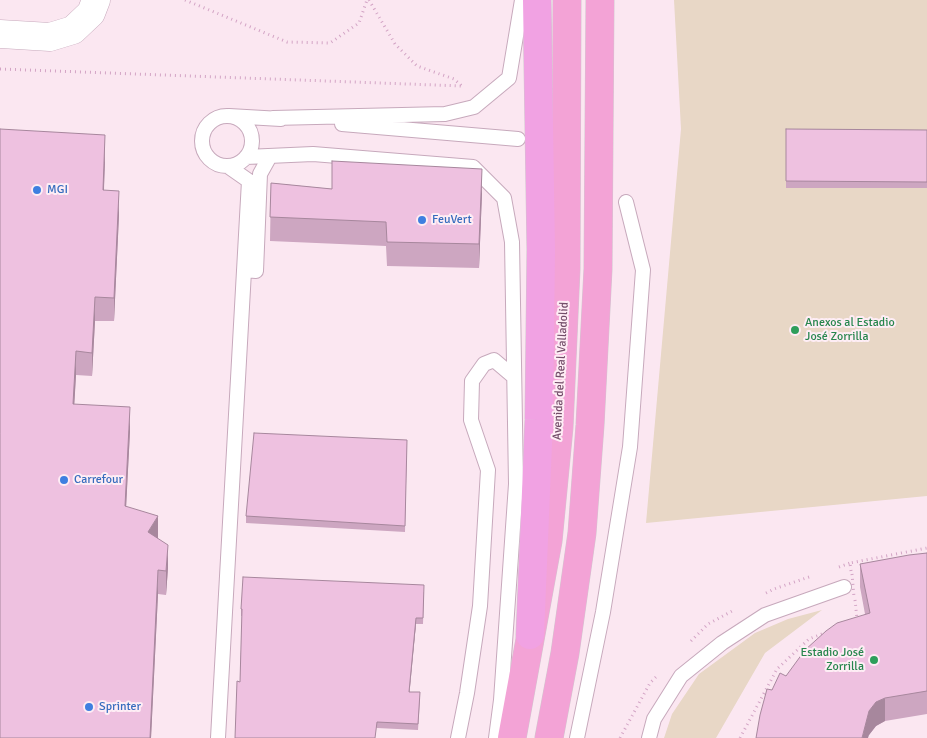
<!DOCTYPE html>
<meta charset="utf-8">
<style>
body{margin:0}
canvas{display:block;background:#fbe7f1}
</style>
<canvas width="927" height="738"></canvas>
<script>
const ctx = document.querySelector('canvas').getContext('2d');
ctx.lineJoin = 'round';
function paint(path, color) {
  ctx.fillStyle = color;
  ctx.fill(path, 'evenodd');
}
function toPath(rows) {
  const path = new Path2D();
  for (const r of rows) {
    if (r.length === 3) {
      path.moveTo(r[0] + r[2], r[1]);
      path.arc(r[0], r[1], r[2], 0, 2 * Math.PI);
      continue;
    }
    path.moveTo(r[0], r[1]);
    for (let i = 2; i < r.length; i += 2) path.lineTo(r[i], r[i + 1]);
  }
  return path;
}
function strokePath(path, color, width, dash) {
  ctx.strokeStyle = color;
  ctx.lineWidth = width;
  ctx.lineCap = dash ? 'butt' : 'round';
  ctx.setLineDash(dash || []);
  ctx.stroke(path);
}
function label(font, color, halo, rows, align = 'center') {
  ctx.font = font + ' Signika,sans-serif';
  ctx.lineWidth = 4;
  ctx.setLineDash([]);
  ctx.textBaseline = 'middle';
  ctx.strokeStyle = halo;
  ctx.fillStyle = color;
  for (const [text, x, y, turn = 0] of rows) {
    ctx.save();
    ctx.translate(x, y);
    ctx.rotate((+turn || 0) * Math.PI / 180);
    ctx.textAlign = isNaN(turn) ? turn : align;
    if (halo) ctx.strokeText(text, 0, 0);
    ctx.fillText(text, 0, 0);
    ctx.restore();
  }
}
paint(toPath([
 [674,0,927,0,927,496,646,523,681,129],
 [822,610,765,653,716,738,664,738,672,714,699,674,755,633,788,619]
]), '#e8d7c6');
const service = toPath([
 [227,141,25],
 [229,116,281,119],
 [273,118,445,114,474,107,509,78,522,0],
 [342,124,518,139],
 [246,157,313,154,473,167,504,198,512,242,516,484,501,700,496,738],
 [244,270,256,271,260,174,270,156],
 [218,738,249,181,229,167],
 [458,738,467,693,480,606,488,470,471,420,472,381,484,364,494,360,514,377],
 [577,738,603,612,630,447,643,270,626,202],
 [649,738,654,719,681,676,722,643,765,615,844,587]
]);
const minor = toPath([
 [0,34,50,37,73,30,91,13,96,0]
]);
const trunk = toPath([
 [512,738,548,541,559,427,566,269,567,0],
 [549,738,565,653,582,533,590,425,598,269,600,0]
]);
const motorway = toPath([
 [530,635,539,420,541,250,537,0]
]);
strokePath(service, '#c7a9bc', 16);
strokePath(minor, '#c7a9bc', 29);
strokePath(trunk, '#d2c6cf', 29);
strokePath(motorway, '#d2c6cf', 29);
strokePath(toPath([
 [185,0,287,42,330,43,359,23,367,0],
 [369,0,395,44,417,66,454,79,462,86],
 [0,69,462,86],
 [839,567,850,563],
 [851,571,850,563,927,548],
 [766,593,774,589,812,576],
 [855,600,857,619],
 [691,641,708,624,734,610],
 [620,738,650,683,657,676],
 [740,738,777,669,809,639,827,632]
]), '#d3a4c5', 3, [1, 4]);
strokePath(service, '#fff', 14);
strokePath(minor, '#fff', 28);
strokePath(trunk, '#f3a3d6', 28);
strokePath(motorway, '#f1a2e3', 28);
strokePath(toPath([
 [852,574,854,597]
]), '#d3a4c5', 3, [1, 4]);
paint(toPath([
 [786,129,927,130,927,188,786,188],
 [105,158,104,190,119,215,114,321,95,321,92,376,76,375,74,404,130,431,126,506,158,538,168,568,166,595,158,594,151,738,0,738],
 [271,183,332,189,482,193,479,268,387,266,386,246,270,241],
 [407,440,405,532,246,523,246,516],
 [927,553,927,714,885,721,876,726,869,735,772,690,786,676,865,614,860,587,860,564],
 [424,592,423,624,416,624,409,692,420,699,418,730,377,728,240,682,242,616,241,616,241,609]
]), '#cda6c1');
paint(toPath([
 [105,135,105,158,103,214,103,190],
 [482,169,482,193,479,268,479,244],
 [119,191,119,215,114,321,114,298],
 [95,297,95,321,92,376,92,353],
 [76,351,76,375,73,428,73,404],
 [130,407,130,431,125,529,125,506],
 [158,516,158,540,148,532],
 [168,545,168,568,166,595,166,571],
 [158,570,158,594,151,738,150,738],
 [416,618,416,624,409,698,409,692],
 [885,698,885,721,876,726,869,735,868,738,862,738,869,711,876,702]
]), '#a7879d');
const building = toPath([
 [0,129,105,135,103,190,119,191,114,298,95,297,92,353,76,351,73,404,130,407,125,506,158,516,148,532,168,545,166,571,158,570,150,738,0,738,0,129],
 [786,129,927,130,927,182,786,181,786,129],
 [332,161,482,169,479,244,387,242,386,222,270,217,271,183,332,189,332,161],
 [254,433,407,440,405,526,246,516,254,433],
 [927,553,927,691,885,698,876,702,869,711,862,738,756,738,760,715,767,689,772,690,780,673,786,676,805,650,826,631,837,623,870,613,860,564,909,555,927,553],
 [243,577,424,585,423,618,416,618,409,692,420,692,418,724,377,722,375,738,235,738,237,681,240,682,242,609,241,609,243,577]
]);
paint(building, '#eec1e0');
strokePath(building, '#a7879d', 1);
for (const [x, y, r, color] of [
 [37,190,5,"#3f7fe0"],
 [422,220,5,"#3f7fe0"],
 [795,330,5,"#2e9e5b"],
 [64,480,5,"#3f7fe0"],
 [874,660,5,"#2e9e5b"],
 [89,707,5,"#3f7fe0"]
]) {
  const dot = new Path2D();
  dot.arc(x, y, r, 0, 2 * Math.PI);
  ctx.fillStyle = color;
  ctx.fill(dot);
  strokePath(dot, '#feedf5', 2);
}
label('12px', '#366cbe', '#feedf5', [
 ["MGI",47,190],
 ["FeuVert",432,220],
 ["Carrefour",74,480],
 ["Sprinter",99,707]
], 'left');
label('12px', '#27864d', '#feedf5', [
 ["Anexos al Estadio",805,323],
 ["José Zorrilla",805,337],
 ["Estadio José",864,653,"right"],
 ["Zorrilla",864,667,"right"]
], 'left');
label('12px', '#734d69', '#feedf5', [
 ["Avenida del Real Valladolid",561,371,-87]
]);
</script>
